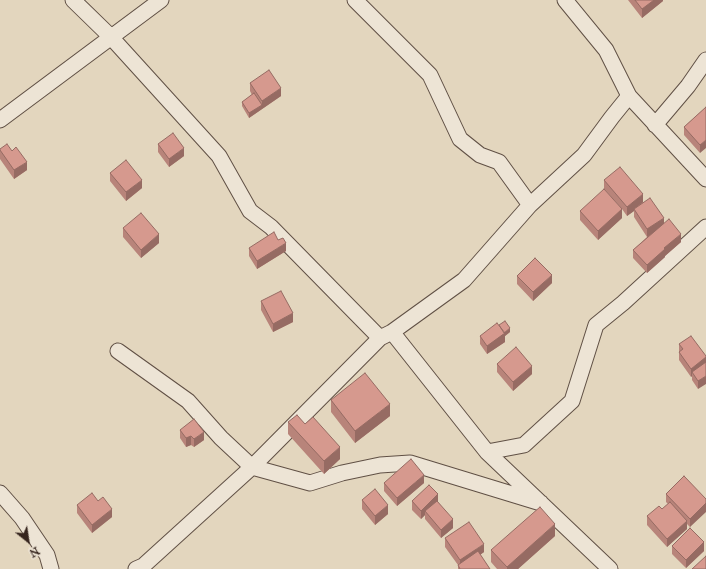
<!DOCTYPE html>
<style>
body{margin:0}
#map{position:relative;width:706px;height:569px;overflow:hidden;background:#e3d6be;font-family:"IM FELL Great Primer",serif}
canvas{display:block}
.north{position:absolute;left:8px;top:521px;width:40px;height:40px;-webkit-text-stroke:3px #ede4d5;paint-order:stroke;rotate:150deg;font-size:11px;font-weight:700;line-height:16px;text-align:center;color:#35241d}
.north::after{content:'';display:block;margin:auto;width:14px;height:18px;background:#35241d;clip-path:polygon(50% 0,100% 100%,50% 72%,0 100%)}
</style>
<div id="map">
<canvas width="706" height="569"></canvas>
<div class="north">N</div>
</div>
<script>
const ctx = document.querySelector('canvas').getContext('2d');
ctx.lineJoin = 'round';
function toPath(rows) {
  const path = new Path2D();
  for (const r of rows) {
    path.moveTo(r[0], r[1]);
    for (let i = 2; i < r.length; i += 2) path.lineTo(r[i], r[i + 1]);
  }
  return path;
}
function strokePath(path, color, width, dash) {
  ctx.strokeStyle = color;
  ctx.lineWidth = width;
  ctx.lineCap = dash ? 'butt' : 'round';
  ctx.setLineDash(dash || []);
  ctx.stroke(path);
}
function paint(path, color) {
  ctx.fillStyle = color;
  ctx.fill(path, 'evenodd');
}
const street = toPath([
 [73,0,110,36,219,156,250,211,271,227,380,338],
 [355,0,430,75,460,139,480,155,499,162,530,205],
 [629,96,706,179],
 [0,120,161,0],
 [655,125,688,86,706,60],
 [392,332,487,452,610,569],
 [118,351,188,401,221,438,252,467,310,483,342,473,380,465,410,463,541,503],
 [487,452,524,445,572,401,596,325,623,303,706,227],
 [0,493,22,518,47,555,51,569],
 [136,569,143,566,252,467,380,338,392,332,464,280,530,205,584,155,612,117,629,96,606,50,565,0]
]);
strokePath(street, '#605045', 17);
strokePath(street, '#ede4d5', 15);
paint(toPath([
 [628,0,663,0,663,1,642,18],
 [250,83,281,96,249,118,242,106,242,102,252,95,250,91],
 [706,107,700,153,684,135,684,127],
 [158,144,184,156,169,167,158,152],
 [0,149,27,170,14,179,0,159],
 [110,173,142,188,126,201,110,181],
 [604,180,643,202,681,242,665,256,665,257,647,273,633,258,633,250,647,237,634,217,634,211,627,216,622,209,622,218,598,240,580,220,580,211,622,209,604,189],
 [123,228,159,243,141,258,123,237],
 [249,248,286,251,257,269,249,256],
 [517,276,552,283,533,301,517,284],
 [261,301,293,322,273,332,261,310],
 [510,332,505,336,505,342,487,354,480,344,480,336],
 [679,344,706,356,698,389,692,380,692,376,691,377,679,360],
 [497,364,532,374,513,391,497,372],
 [331,400,390,416,355,443,331,412],
 [288,422,305,424,340,459,324,474,288,434],
 [180,430,204,440,194,447,191,445,186,447,180,438],
 [384,483,424,483,397,506,384,491],
 [666,494,706,499,690,527,687,524,687,529,667,547,647,525,647,516,662,509,668,504,666,502],
 [362,500,388,514,375,525,362,509],
 [98,501,112,517,92,533,77,513,77,505],
 [412,501,438,502,453,528,441,538,425,519,425,515,421,519,412,510],
 [555,536,518,569,497,569,491,562,491,550],
 [445,538,484,552,480,555,490,569,458,569,458,565,445,547],
 [672,546,704,551,686,568,672,554]
]), '#b8847a');
paint(toPath([
 [654,0,663,0,663,1,642,18,642,9],
 [281,88,281,96,249,118,249,113,262,105,262,101],
 [706,140,706,148,700,153,700,145],
 [184,148,184,156,169,167,169,159],
 [27,162,27,170,14,179,14,170],
 [142,180,142,188,126,201,126,192],
 [643,194,643,202,634,209,634,211,627,216,627,207],
 [622,209,622,218,598,240,598,231],
 [664,218,664,226,647,237,647,229],
 [159,234,159,243,141,258,141,250],
 [681,234,681,242,665,256,665,257,647,273,647,265,664,248],
 [286,243,286,251,257,269,257,261],
 [552,275,552,283,533,301,533,292],
 [293,313,293,322,273,332,273,324],
 [510,328,510,332,505,336,505,342,487,354,487,346],
 [706,357,706,366,692,372,692,376,691,377,691,369],
 [532,366,532,374,513,391,513,382],
 [706,376,706,384,698,389,698,381],
 [390,404,390,416,355,443,355,431],
 [204,432,204,440,194,447,194,439],
 [191,436,191,445,186,447,186,438],
 [340,447,340,459,324,474,324,461],
 [424,475,424,483,397,506,397,498],
 [438,494,438,502,425,511,425,515,421,519,421,511],
 [706,503,706,512,690,527,690,519],
 [388,505,388,514,375,525,375,516],
 [112,509,112,517,92,533,92,525],
 [453,519,453,528,441,538,441,530],
 [687,521,687,529,667,547,667,539],
 [555,524,555,536,518,569,507,569,507,567],
 [704,542,704,551,686,568,686,560],
 [484,544,484,552,460,569,460,560]
]), '#966b63');
const building = toPath([
 [635,0,654,0,642,9,635,0],
 [269,70,281,88,262,101,250,83,269,70],
 [254,93,262,105,249,113,242,102,254,93],
 [706,107,706,140,700,145,684,127,706,107],
 [173,133,184,148,169,159,158,144,173,133],
 [7,144,12,151,16,147,27,162,14,170,0,150,0,149,7,144],
 [126,160,142,180,126,192,110,173,126,160],
 [620,167,643,194,627,207,604,180,620,167],
 [604,189,622,209,598,231,580,211,604,189],
 [650,198,664,218,647,229,634,209,650,198],
 [141,213,159,234,141,250,123,228,141,213],
 [669,219,681,234,664,248,665,249,647,265,633,250,669,219],
 [274,232,278,240,283,238,286,243,257,261,249,248,274,232],
 [535,258,552,275,533,292,517,276,535,258],
 [281,291,293,313,273,324,261,301,281,291],
 [505,321,510,328,504,333,499,325,505,321],
 [497,323,505,333,487,346,480,336,497,323],
 [691,336,706,356,706,357,691,369,679,352,683,349,679,344,691,336],
 [516,347,532,366,513,382,497,364,516,347],
 [706,362,706,376,698,381,692,372,706,362],
 [365,373,390,404,355,431,331,400,365,373],
 [297,415,305,424,313,417,340,447,324,461,288,422,297,415],
 [194,419,204,432,194,439,191,436,186,438,180,430,194,419],
 [411,459,424,475,397,498,384,483,411,459],
 [684,476,706,499,706,503,690,519,666,494,684,476],
 [429,485,438,494,421,511,412,501,429,485],
 [375,489,388,505,375,516,362,500,375,489],
 [92,493,98,501,103,497,112,509,92,525,77,505,92,493],
 [437,501,453,519,441,530,425,511,437,501],
 [670,502,687,521,667,539,647,516,659,506,662,509,670,502],
 [540,507,555,524,507,567,491,550,540,507],
 [469,522,484,544,460,560,445,538,469,522],
 [690,528,704,542,686,560,672,546,690,528],
 [478,551,490,569,460,569,458,565,478,551],
 [706,556,706,569,692,569,706,556]
]);
paint(building, '#d6998e');
strokePath(building, '#966b63', 1);
</script>
